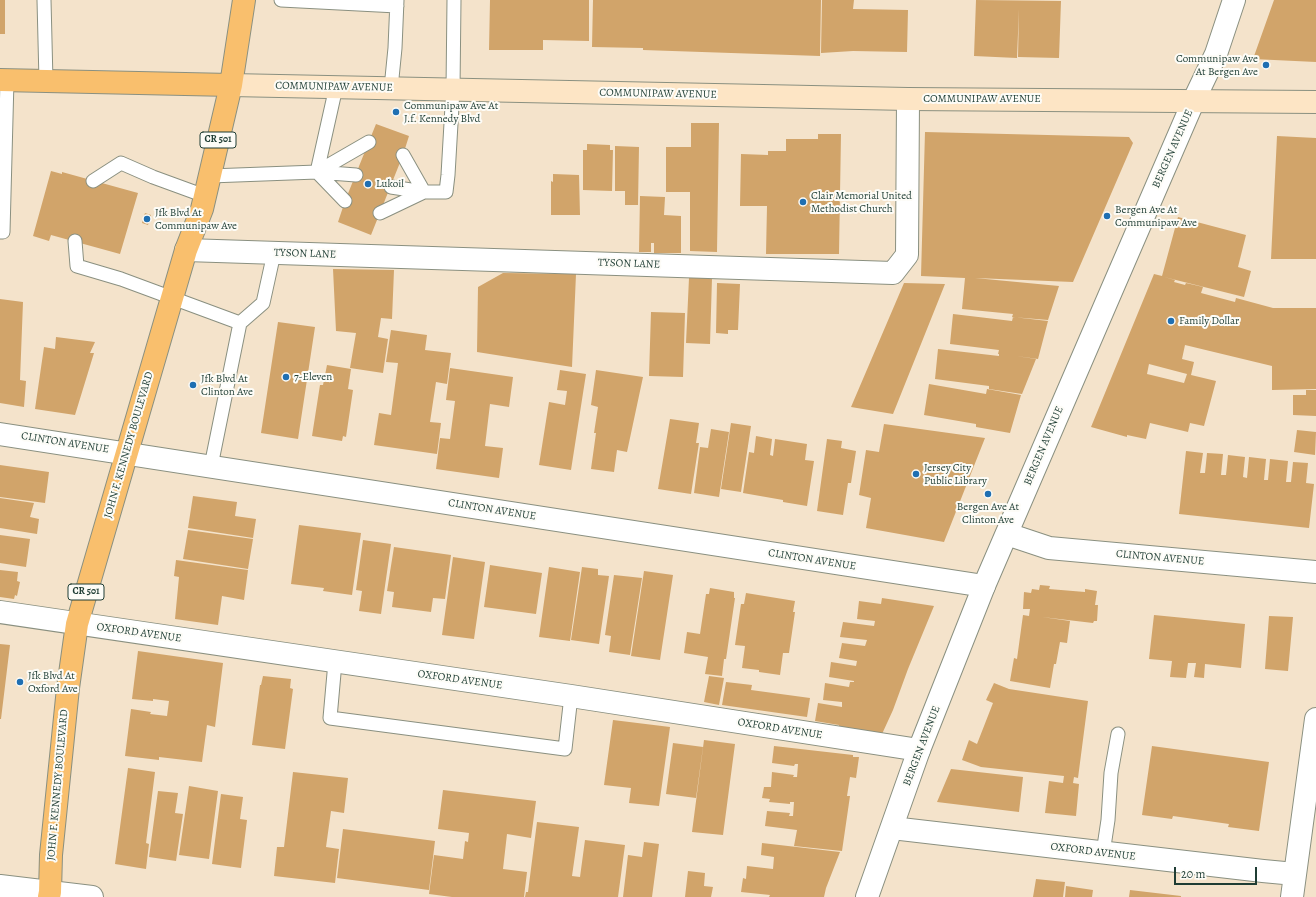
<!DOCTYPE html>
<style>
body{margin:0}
#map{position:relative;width:1316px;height:897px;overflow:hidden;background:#f4e3cb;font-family:Alegreya,serif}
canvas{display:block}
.scale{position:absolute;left:1174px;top:867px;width:83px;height:18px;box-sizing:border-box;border:2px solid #1f3d34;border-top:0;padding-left:5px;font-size:12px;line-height:14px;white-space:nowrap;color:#1f3d34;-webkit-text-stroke:3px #fdfcf7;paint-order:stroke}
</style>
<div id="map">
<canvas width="1316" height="897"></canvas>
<div class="scale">20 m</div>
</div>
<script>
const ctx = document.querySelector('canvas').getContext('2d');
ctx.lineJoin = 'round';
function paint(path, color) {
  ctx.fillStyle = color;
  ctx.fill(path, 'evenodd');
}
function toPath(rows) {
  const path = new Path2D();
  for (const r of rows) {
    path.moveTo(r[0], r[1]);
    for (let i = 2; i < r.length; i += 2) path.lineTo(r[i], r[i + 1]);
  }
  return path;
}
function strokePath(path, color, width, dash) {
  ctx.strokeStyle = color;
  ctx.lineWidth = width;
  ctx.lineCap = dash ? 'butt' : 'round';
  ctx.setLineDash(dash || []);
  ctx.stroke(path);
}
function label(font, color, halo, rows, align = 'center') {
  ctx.font = font + ' Alegreya,serif';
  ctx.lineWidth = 4;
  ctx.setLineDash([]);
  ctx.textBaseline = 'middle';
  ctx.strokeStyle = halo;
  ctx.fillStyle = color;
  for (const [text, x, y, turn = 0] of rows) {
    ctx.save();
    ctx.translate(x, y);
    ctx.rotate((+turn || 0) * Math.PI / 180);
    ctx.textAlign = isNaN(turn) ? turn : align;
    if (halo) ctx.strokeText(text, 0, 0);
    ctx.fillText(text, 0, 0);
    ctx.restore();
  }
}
paint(toPath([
 [0,0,5,0,5,34,0,34],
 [490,0,589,0,589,41,543,40,543,50,489,50],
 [593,0,821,0,820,56,643,50,643,48,592,47],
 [822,0,854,0,853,9,908,10,907,52,853,51,821,53],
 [976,0,1061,1,1059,58,1018,57,1019,9,1017,58,974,56],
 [1274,0,1316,0,1316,62,1253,59],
 [691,123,719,123,717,252,690,251,690,192,666,192,666,147,691,147],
 [376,124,409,136,403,155,371,235,338,222,345,201],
 [925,132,1129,137,1133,143,1073,282,975,278,1059,286,1048,320,1012,317,1013,314,962,309,965,278,921,276],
 [818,134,841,134,839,254,766,254,767,206,740,206,741,154,768,155,768,151,786,151,786,139,818,139],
 [1277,136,1316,138,1316,259,1271,259],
 [587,144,610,145,610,150,613,150,612,191,583,190,583,150,587,150],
 [615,146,639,147,638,205,625,205,625,191,615,191],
 [51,171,62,174,62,172,138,193,120,254,51,235,49,241,33,236],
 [553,174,579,175,580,215,551,215,551,181,553,182],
 [640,196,665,197,664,215,681,216,681,253,654,253,654,243,651,243,651,252,639,252],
 [145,213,151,215,148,225,142,223],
 [1178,217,1246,235,1238,267,1251,271,1244,297,1164,277,1175,280,1174,282,1185,285,1186,283,1203,287,1201,293,1235,302,1236,298,1273,308,1316,308,1316,389,1272,390,1272,366,1185,345,1182,359,1194,362,1191,375,1216,381,1204,426,1190,423,1188,432,1150,423,1146,439,1127,435,1127,437,1091,427,1154,274,1162,276],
 [1149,364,1187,374,1184,383,1147,374],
 [333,269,394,270,392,319,381,318,378,337,388,339,383,373,350,368,356,333,336,331],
 [503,273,576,274,572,367,477,352,478,287],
 [689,278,712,278,710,344,686,343],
 [717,283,740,284,738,330,728,330,728,334,716,333],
 [904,283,945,284,893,414,851,407],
 [0,299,23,302,20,380,26,381,24,407,0,403],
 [651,312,685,313,683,377,649,376],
 [953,314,1012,321,1013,317,1048,321,1038,359,1016,356,1036,359,1022,394,989,389,989,386,935,379,938,349,999,356,999,354,998,354,999,350,950,344],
 [278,322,315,327,298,439,261,433],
 [391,330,427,335,425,350,451,353,447,384,436,382,430,422,441,423,437,454,374,445,379,413,391,415,398,363,386,362],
 [56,337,95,342,90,353,94,353,75,415,35,409,44,347,55,349],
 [327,365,351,369,348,389,353,390,346,437,343,436,342,441,312,436,320,385,323,385],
 [450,368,513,377,509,407,490,404,485,446,503,448,499,478,436,469,440,438,450,439,455,401,446,400],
 [560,370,586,374,571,470,539,465,549,402,565,405,567,391,557,390],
 [596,370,643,377,627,452,617,450,614,472,591,469,596,433,594,433,598,407,591,405],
 [929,384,986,394,987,389,1021,395,1010,433,976,427,976,424,924,415],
 [1306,390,1316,390,1316,416,1293,415,1293,395,1306,395],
 [670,419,699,423,696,443,699,443,691,494,658,489],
 [731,423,751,426,741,492,721,489],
 [884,424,985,438,944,542,866,528,871,498,859,495,866,450,879,452],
 [711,429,729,432,719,497,694,493,700,447,708,448],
 [1297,430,1316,432,1315,455,1294,452],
 [756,436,772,439,770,455,773,456,775,439,807,444,805,460,814,461,807,506,783,502,783,500,743,493,749,452,754,453],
 [827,439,842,441,841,448,856,451,851,483,848,483,843,515,817,511],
 [1186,451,1203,453,1200,473,1205,473,1207,453,1223,454,1221,475,1226,475,1228,455,1245,457,1243,477,1247,478,1249,457,1266,459,1264,480,1268,480,1270,459,1288,461,1286,482,1291,482,1293,462,1308,463,1306,483,1314,484,1309,528,1179,514],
 [0,465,49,472,45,503,0,497],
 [193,496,237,502,235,516,256,519,253,538,188,528],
 [0,498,34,503,30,517,39,519,37,534,0,528],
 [299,525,361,533,352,595,323,591,324,588,291,584],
 [188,530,253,539,248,569,183,559],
 [0,535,30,539,26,567,0,563],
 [363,540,391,544,381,614,359,611,362,591,356,590],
 [394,547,451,555,445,599,433,598,431,612,392,607,394,592,387,591],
 [453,557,485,562,474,639,442,635],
 [176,560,248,570,244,600,222,596,218,625,175,619,179,577,174,576],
 [490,565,542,573,536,614,484,607],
 [549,567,580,572,570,641,539,637],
 [582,567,598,569,598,575,609,576,599,644,571,640],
 [0,570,18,572,17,581,20,582,17,596,15,595,14,599,0,597],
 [644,571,673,575,660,660,631,656],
 [614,575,642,578,630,655,609,652,611,636,605,635],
 [1040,585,1050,586,1049,589,1085,592,1085,589,1097,591,1095,605,1098,605,1097,621,1094,621,1093,623,1042,617,1070,621,1067,643,1060,642,1056,664,1054,664,1050,688,1010,681,1014,658,1017,659,1023,615,1029,616,1030,609,1023,609,1024,592,1031,593,1032,589,1039,590],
 [710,588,734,592,734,598,735,598,726,659,724,659,722,676,705,674,708,657,684,653,687,632,700,634,706,594,709,594],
 [746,593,795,601,793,612,795,612,789,653,783,653,780,675,759,672,759,670,742,668,745,646,735,645,741,604,744,604],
 [882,598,934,606,908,669,893,710,882,734,839,727,839,725,815,721,818,703,842,707,842,702,823,700,825,683,849,687,850,682,854,682,854,681,829,677,831,662,856,666,857,661,839,658,842,643,865,646,867,640,840,637,843,622,874,626,875,621,857,619,859,601,881,604],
 [1154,615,1245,624,1241,668,1205,664,1204,678,1194,677,1196,663,1188,663,1186,678,1170,677,1172,661,1149,659],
 [1269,616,1293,617,1288,671,1265,669],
 [0,644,10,645,1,719,0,719],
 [138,651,223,663,215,727,207,725,202,762,159,757,159,760,125,756,131,709,151,712,150,714,167,716,169,701,153,699,153,701,132,699],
 [263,676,291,679,290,688,293,689,285,749,252,745,260,685,261,685],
 [709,676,724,678,719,705,704,702],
 [726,682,752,685,751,690,810,698,807,717,722,705],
 [994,683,1009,689,1088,701,1078,778,1074,777,1073,783,1079,784,1076,816,1045,813,1049,781,1063,783,1064,776,981,767,962,760,969,740,977,744,993,703,986,700],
 [613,720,670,727,659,806,629,803,631,788,604,785],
 [704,740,735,744,723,835,692,832],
 [673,743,703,747,696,798,666,794],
 [774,746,853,755,853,757,859,757,856,778,850,777,847,796,850,796,842,851,794,846,797,830,765,826,767,811,790,813,789,816,793,816,794,802,790,802,790,804,769,802,770,799,762,798,764,787,771,787,772,772,794,775,793,777,797,777,798,764,795,764,794,766,772,763],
 [1152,746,1269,762,1259,831,1228,827,1229,824,1173,816,1172,819,1142,815],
 [128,768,155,772,146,843,149,844,146,869,115,864],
 [951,769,1023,777,1019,812,937,802],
 [293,772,348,778,344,813,331,811,326,847,339,849,335,883,274,876,277,847,284,847],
 [189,786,218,791,209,859,179,855],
 [443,790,536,801,531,838,507,834,503,869,527,872,524,897,452,897,429,894,434,855,463,859,465,841,468,842,469,833,438,829],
 [158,791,178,793,175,813,183,814,176,861,149,857],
 [221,794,243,797,240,819,247,820,241,868,212,864],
 [537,822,579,827,572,876,580,877,585,840,625,845,618,897,525,897,526,892,528,892],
 [343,829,435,841,429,890,337,878],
 [644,842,659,844,652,897,623,897,628,855,642,857],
 [762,843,840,852,826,888,824,897,769,897,770,895,741,892,743,878,746,879,747,866,773,869,774,857,761,855],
 [688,871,705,873,704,886,713,887,711,897,685,897],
 [1036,879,1065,882,1063,897,1033,897],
 [1066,886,1093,890,1092,897,1065,897],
 [1130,890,1181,896,1181,897,1129,897]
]), '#d1a46a');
const service = toPath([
 [44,0,46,81],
 [281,0,397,6],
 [391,88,395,48,397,0],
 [403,155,424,192],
 [317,172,336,87],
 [317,172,369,142],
 [317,172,345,201],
 [210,176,317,172,356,175],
 [93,181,121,163,153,177,205,196],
 [391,187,424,192,446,192,448,175,453,89,454,0],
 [380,213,424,192],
 [0,232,3,232,7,80],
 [75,241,77,266,121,279,240,323,211,466],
 [240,323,263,303,274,253],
 [335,662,330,718,565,749,571,696],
 [1103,853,1108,820,1111,773,1118,734]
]);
const minor = toPath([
 [186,250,893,273,907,255,908,99],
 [0,434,984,586],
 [1007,534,1049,548,1316,572],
 [0,612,571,696,919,750],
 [892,828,1263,871,1295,874],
 [0,886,92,897],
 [1292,897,1316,719]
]);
const tertiary = toPath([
 [867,897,919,750,984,586,1110,294,1194,100,1216,54,1234,0]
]);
const secondary = toPath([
 [231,85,908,99,1316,102]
]);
const primary = toPath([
 [0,80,231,85],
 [49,897,50,892,51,855,68,688,77,624,186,250,202,209,231,85,244,0]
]);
strokePath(service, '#8a9080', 15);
strokePath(minor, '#8a9080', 24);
strokePath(tertiary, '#8a9080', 24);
strokePath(secondary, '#8a9080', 24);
strokePath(primary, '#8a9080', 24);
strokePath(service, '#fff', 13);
strokePath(minor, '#fff', 22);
strokePath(tertiary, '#fff', 22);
strokePath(secondary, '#fde5c5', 22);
strokePath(primary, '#f9bf6d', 22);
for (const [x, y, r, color] of [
 [1266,65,4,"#1f6fb2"],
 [396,112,4,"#1f6fb2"],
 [368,184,4,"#1f6fb2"],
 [803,202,4,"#1f6fb2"],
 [1107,216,4,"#1f6fb2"],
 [147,219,4,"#1f6fb2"],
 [1171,321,4,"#1f6fb2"],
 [286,377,4,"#1f6fb2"],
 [193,385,4,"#1f6fb2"],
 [916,474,4,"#1f6fb2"],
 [988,494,4,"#1f6fb2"],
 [20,682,4,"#1f6fb2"]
]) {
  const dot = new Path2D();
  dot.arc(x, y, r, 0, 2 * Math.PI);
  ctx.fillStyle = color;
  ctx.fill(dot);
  strokePath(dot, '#fdfcf7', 1.5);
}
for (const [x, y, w] of [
 [218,140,36],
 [86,592,36]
]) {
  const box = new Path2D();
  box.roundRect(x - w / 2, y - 8, w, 16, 3);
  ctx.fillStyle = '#fdfcf7';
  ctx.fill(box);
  strokePath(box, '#1f3d34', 1);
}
label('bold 10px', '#1f3d34', null, [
 ["CR 501",218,140],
 ["CR 501",86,592]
]);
label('11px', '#1f3d34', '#fdfcf7', [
 ["Communipaw Ave",1258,59,"right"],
 ["At Bergen Ave",1258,72,"right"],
 ["Communipaw Ave At",404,106],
 ["J.f. Kennedy Blvd",404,119],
 ["Lukoil",376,184],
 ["Clair Memorial United",811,196],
 ["Methodist Church",811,209],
 ["Bergen Ave At",1115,210],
 ["Communipaw Ave",1115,223],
 ["Jfk Blvd At",155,213],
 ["Communipaw Ave",155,226],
 ["Family Dollar",1179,321],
 ["7-Eleven",294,377],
 ["Jfk Blvd At",201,379],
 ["Clinton Ave",201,392],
 ["Jersey City",924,468],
 ["Public Library",924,481],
 ["Bergen Ave At",988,507,"center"],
 ["Clinton Ave",988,520,"center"],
 ["Jfk Blvd At",28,676],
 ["Oxford Ave",28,689]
], 'left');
label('11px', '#1f3d34', '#fdfcf7', [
 ["COMMUNIPAW AVENUE",334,87,1],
 ["COMMUNIPAW AVENUE",658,94,1],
 ["COMMUNIPAW AVENUE",982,99],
 ["BERGEN AVENUE",1173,149,-66],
 ["TYSON LANE",305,254,2],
 ["TYSON LANE",629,264,2],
 ["CLINTON AVENUE",65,443,9],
 ["JOHN F. KENNEDY BOULEVARD",129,445,-74],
 ["BERGEN AVENUE",1044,446,-67],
 ["CLINTON AVENUE",492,510,9],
 ["CLINTON AVENUE",1160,558,5],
 ["CLINTON AVENUE",812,560,9],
 ["OXFORD AVENUE",139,633,8],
 ["OXFORD AVENUE",460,680,8],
 ["OXFORD AVENUE",780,729,9],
 ["BERGEN AVENUE",922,746,-69],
 ["JOHN F. KENNEDY BOULEVARD",58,785,-85],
 ["OXFORD AVENUE",1093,852,7]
]);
</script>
